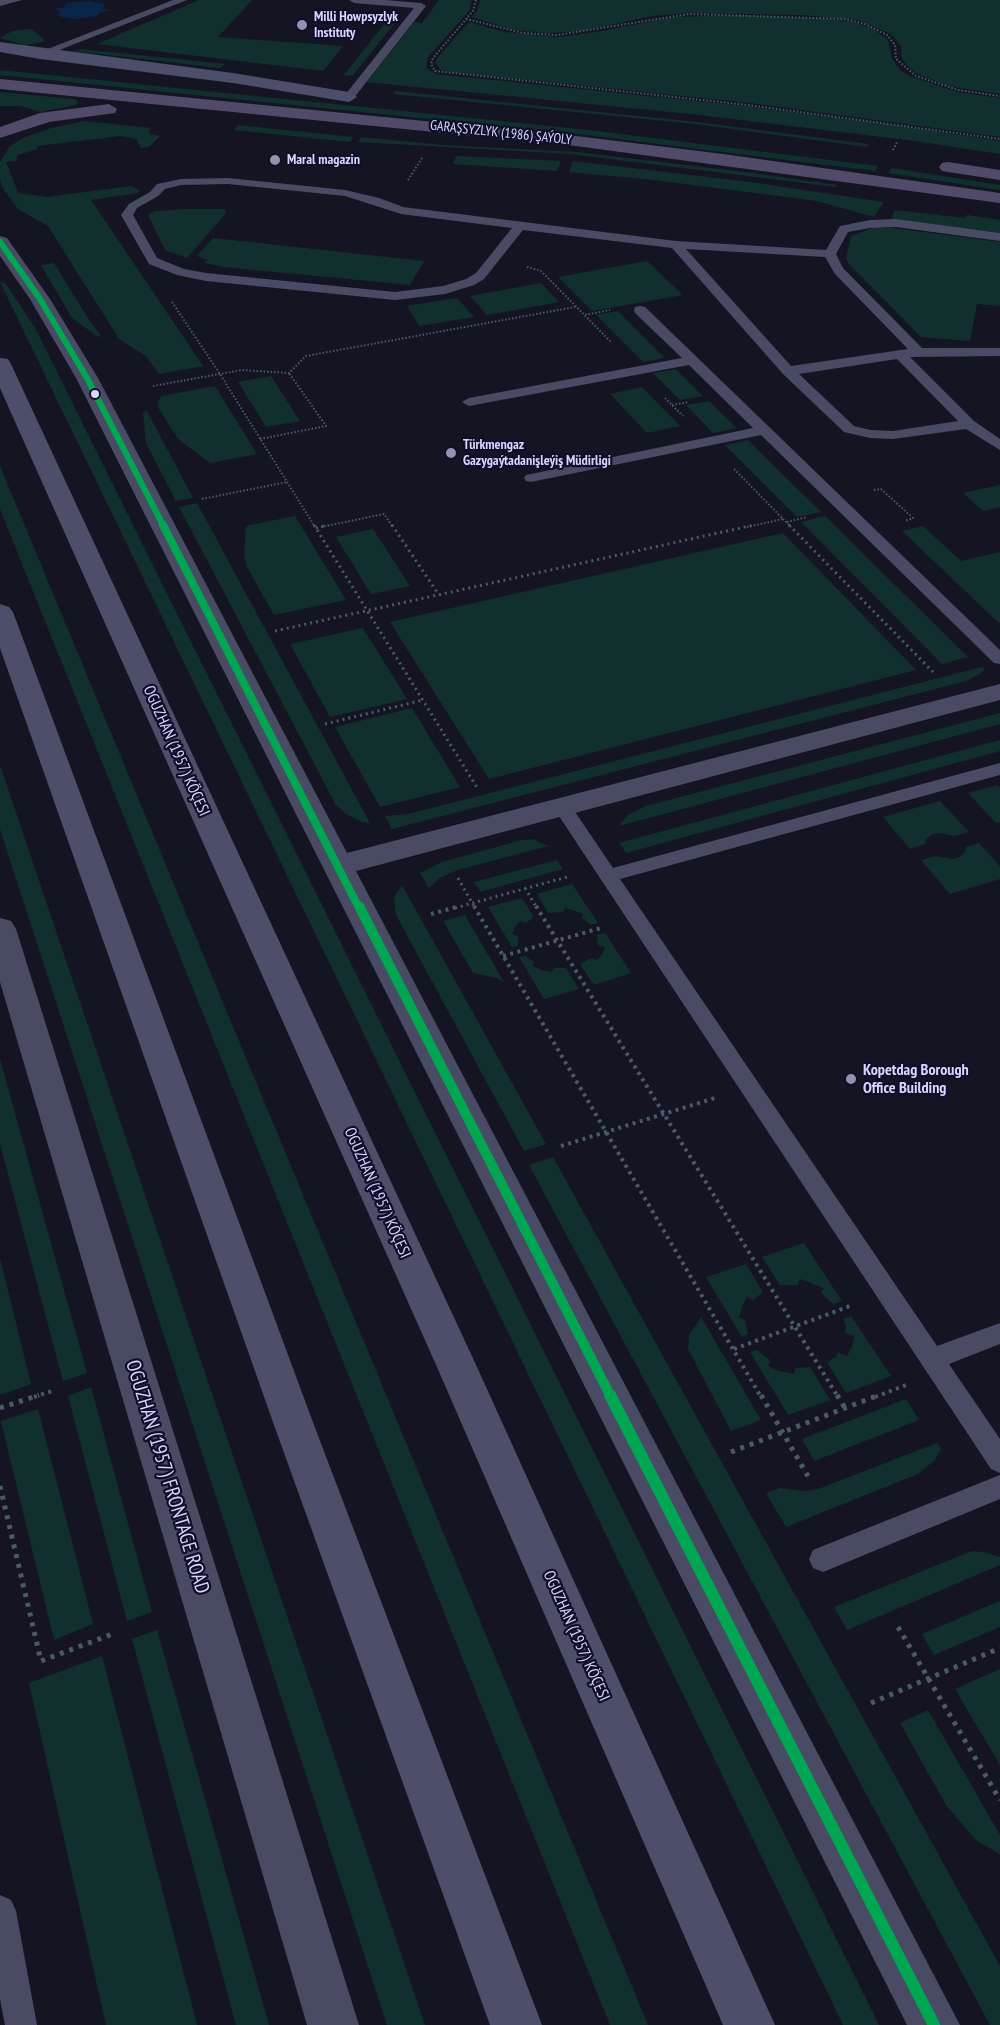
<!DOCTYPE html>
<meta charset="utf-8">
<style>
body{margin:0}
canvas{display:block;background:#151423}
</style>
<canvas width="1000" height="2025"></canvas>
<script>
const ctx = document.querySelector('canvas').getContext('2d');
ctx.lineJoin = 'round';
function paint(path, color) {
  ctx.fillStyle = color;
  ctx.fill(path, 'evenodd');
}
function toPath(rows) {
  const path = new Path2D();
  for (const r of rows) {
    path.moveTo(r[0], r[1]);
    for (let i = 2; i < r.length; i += 2) path.lineTo(r[i], r[i + 1]);
  }
  return path;
}
function strokePath(path, color, width, dash) {
  ctx.strokeStyle = color;
  ctx.lineWidth = width;
  ctx.lineCap = dash ? 'butt' : 'round';
  ctx.setLineDash(dash || []);
  ctx.stroke(path);
}
function label(font, color, halo, rows, align = 'center') {
  ctx.font = font + ' "PT Sans Narrow",sans-serif';
  ctx.lineWidth = 4.5;
  ctx.setLineDash([]);
  ctx.textBaseline = 'middle';
  ctx.strokeStyle = halo;
  ctx.fillStyle = color;
  for (const [text, x, y, turn = 0] of rows) {
    ctx.save();
    ctx.translate(x, y);
    ctx.rotate((+turn || 0) * Math.PI / 180);
    ctx.textAlign = isNaN(turn) ? turn : align;
    if (halo) ctx.strokeText(text, 0, 0);
    ctx.fillText(text, 0, 0);
    ctx.restore();
  }
}
paint(toPath([
 [199,0,252,0,218,37,343,46,323,71,97,44],
 [439,0,472,0,469,11,428,57,426,68,436,74,746,106,894,125,1000,141,1000,154,915,141,700,115,367,82,414,22,422,23],
 [480,0,1000,0,1000,94,948,86,915,73,905,63,902,58,901,46,891,34,858,20,802,15,688,13,652,16,582,31,545,33,513,30,472,17,477,11],
 [739,15,829,19,853,22,872,28,888,40,892,59,901,71,910,76,957,92,1000,98,1000,137,750,103,450,72,440,70,436,63,437,58,469,22,505,32,560,37,602,31,673,17],
 [385,23,394,24,353,75,343,76],
 [32,29,44,40,43,42,25,45,0,38,12,31],
 [80,49,225,64,220,68,74,51],
 [0,70,589,130,878,166,875,171,586,135,0,75],
 [395,91,697,122,869,144,867,147,695,124,393,94],
 [0,92,74,99,79,102,75,105,41,112,20,106,0,106],
 [85,121,151,128,148,130,150,134,160,136,149,147,141,148,136,139,121,136,37,146,38,149,18,155,16,161,6,162,18,193,47,197,131,186,140,190,138,193,91,200,203,366,159,374,146,356,119,339,48,226,18,209,4,190,0,180,0,162,9,147,21,139,51,128],
 [238,125,353,137,350,142,234,130],
 [361,137,443,145,577,152,753,173,837,185,836,187,570,154,358,142],
 [456,156,561,161,557,171,453,164],
 [573,161,750,182,884,202,874,217,817,201,654,180,569,172],
 [892,168,1000,185,1000,190,888,173],
 [186,209,224,209,226,213,187,258,165,250,148,215,155,211],
 [895,210,964,218,967,215,1000,220,1000,233,891,219],
 [873,228,893,228,1000,242,1000,306,977,304,970,341,921,337,848,263,846,258,851,236],
 [213,238,424,261,410,285,223,267,205,263,207,260,197,256],
 [647,261,683,295,592,311,558,277],
 [54,263,86,315,101,336,98,337,72,318,41,265],
 [0,282,6,284,35,328,879,2025,843,2025],
 [541,283,559,302,487,315,470,296],
 [457,298,474,317,419,326,407,306],
 [618,311,665,358,643,362,596,315],
 [676,369,703,396,680,400,653,373],
 [271,376,300,421,266,427,238,382],
 [215,386,257,454,210,463,178,439,159,409,158,401,162,396],
 [642,387,680,426,647,433,610,394],
 [709,401,737,428,713,433,686,405],
 [147,411,193,498,176,501,146,443,143,412],
 [748,440,821,512,797,517,725,445],
 [0,466,648,2025,610,2025,0,509],
 [1000,485,1000,507,983,511,963,493],
 [197,503,370,823,362,822,346,814,336,805,179,507],
 [295,516,346,600,274,615,247,567,244,556,246,526],
 [825,516,968,657,942,664,801,522],
 [923,526,961,561,1000,552,1000,624,902,531],
 [372,529,373,529,410,586,371,594,336,537],
 [783,533,916,670,489,779,390,622],
 [363,628,407,699,330,717,290,644],
 [982,667,985,669,980,674,966,681,392,829,385,816,408,814],
 [412,708,460,787,380,807,335,727],
 [1000,713,1000,724,619,826,628,815,646,806],
 [1000,740,1000,751,626,853,619,843],
 [0,765,425,2025,387,2025,0,829],
 [997,785,1000,788,1000,822,996,823,968,793],
 [940,801,969,832,955,836,939,833,931,835,926,839,925,844,910,849,883,817],
 [533,839,548,846,458,870,439,878,429,888,420,873,442,862,522,840],
 [979,843,1000,866,1000,879,950,894,921,860,935,856,952,859,960,857,965,852,966,847],
 [557,860,563,869,480,892,474,882],
 [572,884,598,923,591,925,582,918,584,914,565,908,563,912,548,913,537,894],
 [402,885,546,1144,524,1151,396,915,394,897],
 [522,898,534,917,526,923,520,921,515,927,512,934,518,936,518,946,512,947,488,907],
 [465,915,504,982,497,978,473,973,443,921],
 [605,933,631,973,594,985,580,964,591,958,597,960,602,954,605,947,598,945,597,935],
 [525,956,534,962,532,966,541,970,551,972,554,968,566,968,579,989,544,999,519,957],
 [0,1059,87,1373,63,1381,0,1144],
 [553,1157,1000,1966,1000,2025,990,2025,529,1165],
 [804,1243,842,1301,833,1304,821,1293,824,1288,800,1279,797,1285,780,1285,762,1257],
 [0,1258,31,1384,0,1395],
 [746,1264,763,1292,753,1300,747,1297,742,1307,739,1317,745,1320,748,1334,742,1337,706,1277],
 [851,1316,891,1376,846,1393,827,1362,836,1357,838,1352,847,1356,852,1347,854,1336,845,1333,846,1326,843,1319],
 [701,1317,761,1420,731,1431,688,1349,689,1335],
 [757,1350,770,1360,768,1366,779,1371,794,1374,795,1368,810,1367,830,1400,788,1415,750,1352],
 [91,1387,152,1612,127,1621,68,1396],
 [906,1399,919,1420,814,1461,802,1439],
 [38,1409,93,1624,54,1640,1,1421],
 [937,1443,941,1449,935,1460,918,1474,786,1527,766,1493,780,1488,804,1491,818,1489],
 [972,1551,983,1552,1000,1557,1000,1565,847,1630,834,1607],
 [1000,1601,1000,1627,934,1655,922,1634],
 [157,1630,269,2025,236,2025,132,1639],
 [102,1656,197,2025,106,2025,29,1683],
 [1000,1669,1000,1765,955,1689],
 [928,1710,1000,1835,1000,1854,977,1841,946,1805,900,1723]
]), '#112f2d');
paint(toPath([
 [88,1,105,4,103,8,109,10,99,13,97,16,75,19,58,16,60,12,54,9,64,7,67,3]
]), '#092649');
strokePath(toPath([
 [476,0,473,11,433,58,431,64,435,71,748,105,1000,139],
 [466,19,523,33,557,35,689,14,844,19,865,24,887,35,895,45,896,59,916,76,958,90,1000,96],
 [893,150,897,142],
 [408,180,422,158],
 [527,267,541,271,612,343],
 [172,302,220,374,315,527],
 [585,315,610,310],
 [153,386,242,370,289,373,306,356,575,307],
 [665,398,683,416],
 [672,405,689,402],
 [260,439,326,426,289,373],
 [734,469,791,527],
 [874,490,881,489,913,518,905,521],
 [202,499,287,482],
 [787,522,807,517],
 [321,527,384,514,393,527],
 [747,527,783,519]
]), '#485b6a', 2, [1.5, 2]);
strokePath(toPath([
 [314,525,478,789],
 [392,525,439,595],
 [789,525,933,672],
 [316,528,328,525],
 [275,631,754,525],
 [325,724,423,700],
 [458,878,475,908],
 [525,888,537,908],
 [455,908,567,877]
]), '#485b6a', 3, [2, 4]);
strokePath(toPath([
 [474,906,761,1397],
 [536,906,838,1397],
 [431,914,460,906],
 [503,956,601,928],
 [561,1146,715,1098],
 [734,1349,850,1306],
 [34,1397,52,1391],
 [875,1397,906,1385]
]), '#485b6a', 4, [3, 4.5]);
strokePath(toPath([
 [761,1395,809,1478],
 [837,1395,845,1408],
 [0,1408,39,1395],
 [731,1452,879,1395],
 [0,1486,41,1661,115,1633],
 [898,1627,1000,1800],
 [871,1703,1000,1648]
]), '#485b6a', 5, [4, 6]);
paint(toPath([
 [0,0,22,0,0,6,0,0],
 [173,0,187,0,44,56,35,54,173,0],
 [349,0,385,0,421,3,426,6,353,99,349,100,345,99,345,95,414,8,354,3,349,0],
 [228,178,345,190,379,198,403,207,676,241,826,250,840,226,870,220,896,219,1000,233,1000,241,896,227,870,228,848,232,836,254,843,268,922,348,1000,348,1000,356,910,357,974,421,1000,439,1000,450,966,429,893,439,870,438,844,432,783,374,672,248,523,230,484,279,474,285,445,294,395,300,206,281,177,275,149,264,121,215,129,204,150,192,157,184,181,179,228,178],
 [228,184,345,196,401,214,512,228,476,273,466,279,443,286,395,292,206,273,184,269,157,258,133,215,137,208,158,196,165,189,181,185,228,184],
 [686,249,825,257,835,274,908,349,791,366,686,249],
 [897,359,958,421,893,431,870,430,854,426,799,374,897,359],
 [640,306,645,307,1000,650,1000,664,994,663,761,435,531,482,526,481,524,478,526,475,531,474,753,428,689,365,469,406,462,402,469,398,682,358,635,313,634,310,635,307,640,306],
 [1000,763,1000,775,620,879,937,1346,1000,1323,1000,1344,949,1364,1000,1439,1000,1473,991,1469,553,807,555,803,569,803,613,868,1000,763],
 [1000,1475,1000,1499,823,1572,813,1568,809,1559,813,1550,1000,1475],
 [0,1895,11,1900,16,1911,37,2025,5,2025,0,1999,0,1895]
]), '#494a64');
paint(toPath([
 [0,236,7,238,50,299,98,378,347,853,1000,684,1000,700,356,871,960,2025,907,2025,76,378,30,299,0,256,0,236],
 [0,918,11,921,16,929,359,2025,307,2025,0,982,0,918]
]), '#494a64');
paint(toPath([
 [0,42,233,73,349,92,357,97,349,102,233,83,40,59,0,52,0,42],
 [0,358,8,359,11,364,477,1367,775,2025,723,2025,437,1367,0,388,0,358],
 [0,604,9,607,13,612,314,1425,542,2025,490,2025,274,1425,0,648,0,604]
]), '#4c4e6a');
paint(toPath([
 [0,79,576,136,723,154,1000,193,1000,203,576,146,0,89,0,79],
 [109,104,117,109,115,113,49,122,0,138,0,127,40,113,109,104],
 [948,162,1000,170,1000,180,942,171,939,167,942,163,948,162]
]), '#514b69');
strokePath(toPath([
 [0,242,40,299,87,378,164,527]
]), '#00a651', 6);
strokePath(toPath([
 [163,525,359,908]
]), '#00a651', 8);
strokePath(toPath([
 [359,906,611,1397]
]), '#00a651', 10);
strokePath(toPath([
 [610,1395,934,2025]
]), '#00a651', 12);
for (const [x, y, r, color] of [
 [302,25,6,"#9392b2"],
 [275,160,6,"#9392b2"],
 [95,394,5,"#d7d6ff"],
 [451,453,6,"#9392b2"],
 [851,1079,6,"#9392b2"]
]) {
  const dot = new Path2D();
  dot.arc(x, y, r, 0, 2 * Math.PI);
  ctx.fillStyle = color;
  ctx.fill(dot);
  strokePath(dot, '#100e29', 2);
}
label('bold 14px', '#d7d6ff', '#100e29', [
 ["Milli Howpsyzlyk",314,17],
 ["Instituty",314,33],
 ["Maral magazin",287,160],
 ["Türkmengaz",463,445],
 ["Gazygaýtadanişleýiş Müdirligi",463,461]
], 'left');
label('14px', '#d7d6ff', '#100e29', [
 ["GARAŞSYZLYK (1986) ŞAÝOLY",501,133,6]
]);
label('16px', '#d7d6ff', '#100e29', [
 ["OGUZHAN (1957) KÖÇESI",176,751,66],
 ["OGUZHAN (1957) KÖÇESI",377,1193,66],
 ["OGUZHAN (1957) KÖÇESI",576,1636,66]
]);
label('bold 16px', '#d7d6ff', '#100e29', [
 ["Kopetdag Borough",863,1070],
 ["Office Building",863,1088]
], 'left');
label('20px', '#d7d6ff', '#100e29', [
 ["OGUZHAN (1957) FRONTAGE ROAD",167,1477,73]
]);
</script>
